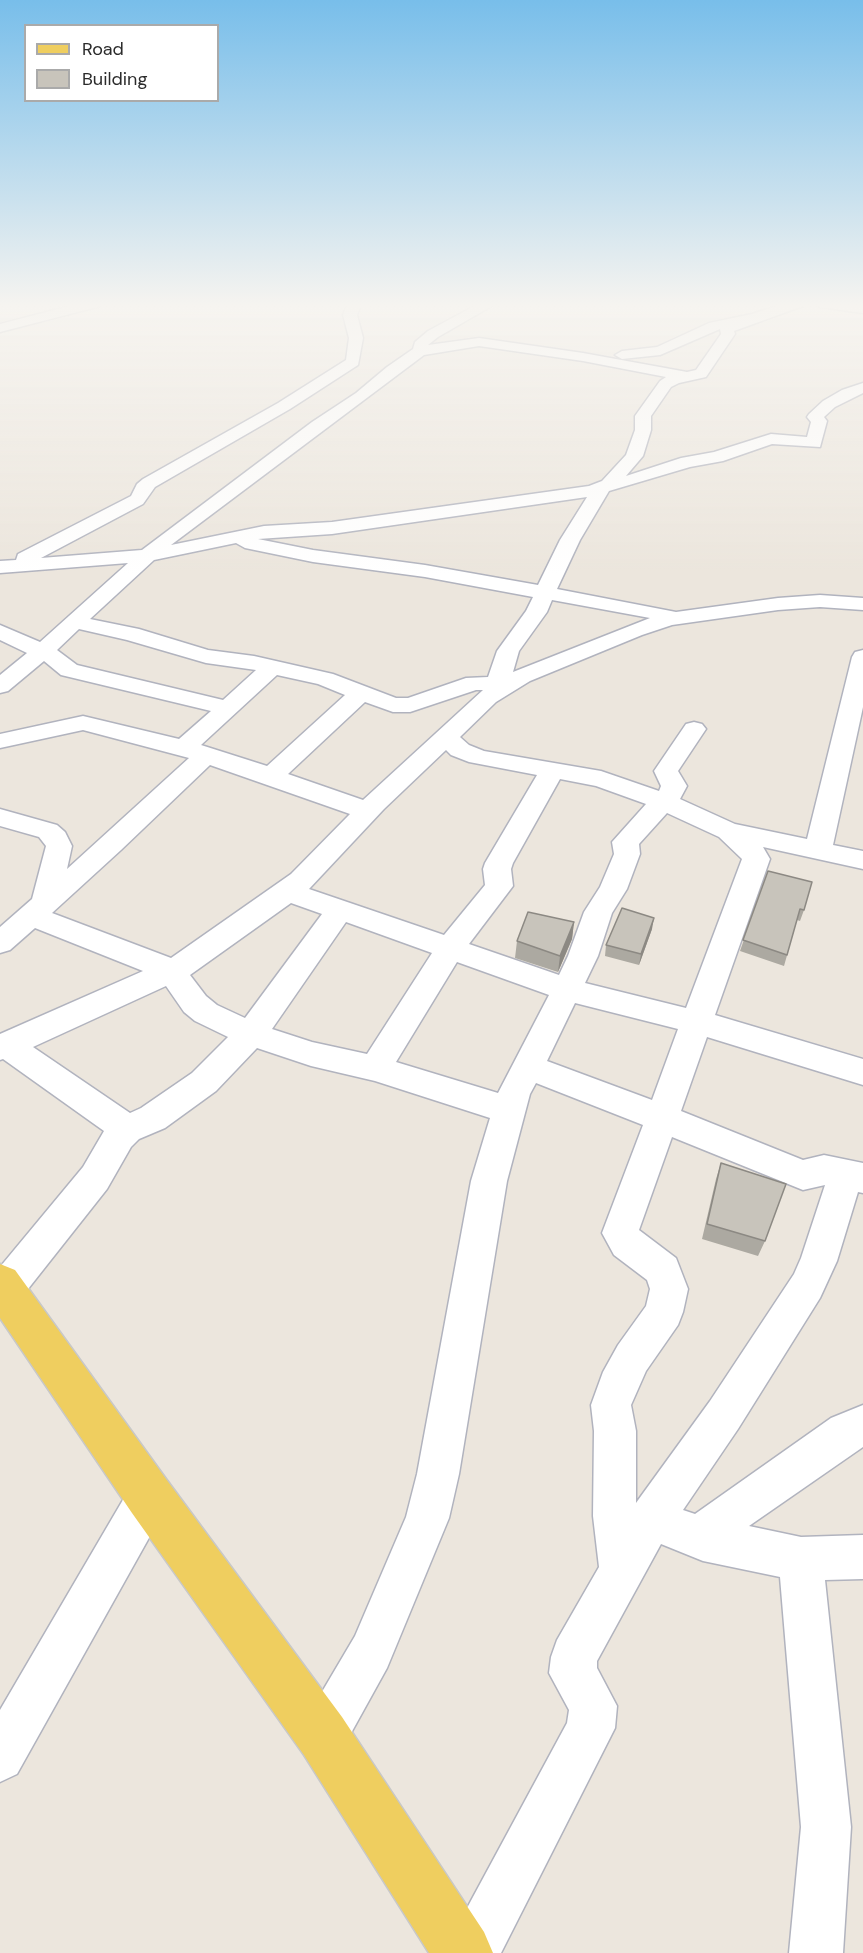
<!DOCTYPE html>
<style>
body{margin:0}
#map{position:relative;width:863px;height:1953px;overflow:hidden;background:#ece6dd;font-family:"DM Sans",sans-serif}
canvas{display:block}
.legend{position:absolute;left:24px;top:24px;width:195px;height:78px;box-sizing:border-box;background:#fff;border:2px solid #aaa;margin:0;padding:8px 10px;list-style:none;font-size:18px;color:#2b2b2b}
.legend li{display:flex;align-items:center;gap:12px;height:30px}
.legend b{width:30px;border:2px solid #aaa}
</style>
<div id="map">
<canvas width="863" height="1953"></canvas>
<ul class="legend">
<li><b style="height:8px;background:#efce5f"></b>Road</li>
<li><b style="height:16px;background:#c8c4bb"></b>Building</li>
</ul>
</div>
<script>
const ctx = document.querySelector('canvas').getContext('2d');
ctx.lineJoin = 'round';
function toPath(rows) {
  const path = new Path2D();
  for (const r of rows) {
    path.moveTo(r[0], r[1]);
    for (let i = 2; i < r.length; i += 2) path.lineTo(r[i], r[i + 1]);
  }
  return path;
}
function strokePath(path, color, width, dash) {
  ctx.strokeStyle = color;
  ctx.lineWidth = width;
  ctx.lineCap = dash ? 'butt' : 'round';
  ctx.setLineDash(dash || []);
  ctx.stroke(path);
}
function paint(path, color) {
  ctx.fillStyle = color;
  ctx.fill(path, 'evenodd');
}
const minor = toPath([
 [81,303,103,303,101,306,0,332,0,324,81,303],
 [348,303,362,303,357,315,363,338,358,365,290,409,155,487,143,504,41,558,142,550,312,422,356,393,387,367,413,349,415,342,428,331,480,303,497,303,438,337,428,345,479,338,583,353,687,372,696,370,721,334,720,329,660,355,622,359,615,355,622,351,657,347,709,323,752,314,786,303,805,303,803,306,734,331,735,334,706,377,679,383,671,387,651,416,651,430,643,456,626,476,681,458,714,452,771,434,807,437,811,422,807,417,809,414,823,401,842,390,863,383,863,393,835,407,824,417,827,421,820,447,772,444,723,461,690,467,609,491,580,540,557,589,676,612,778,598,820,595,863,598,863,610,820,607,778,610,672,625,642,635,530,681,496,702,460,737,469,745,484,751,601,771,659,791,661,786,654,771,686,724,694,722,702,724,706,729,678,771,687,786,680,799,735,824,807,839,852,657,855,652,863,650,863,707,833,845,863,851,863,869,763,847,770,859,715,1015,863,1059,863,1085,707,1037,681,1111,803,1160,824,1155,863,1163,863,1193,858,1192,837,1261,820,1298,738,1429,683,1510,695,1514,831,1418,863,1405,863,1447,749,1526,801,1537,863,1535,863,1579,825,1580,851,1827,843,1953,789,1953,801,1827,780,1577,703,1561,661,1544,597,1661,597,1668,617,1706,615,1728,501,1953,445,1953,453,1934,567,1723,569,1710,549,1673,551,1657,557,1640,599,1567,593,1516,594,1431,591,1405,603,1372,618,1345,646,1306,650,1289,647,1280,614,1255,602,1233,643,1125,536,1083,530,1094,507,1181,459,1474,449,1518,387,1668,340,1753,323,1760,306,1753,299,1736,306,1719,355,1636,406,1517,417,1474,471,1181,490,1118,375,1081,311,1066,257,1048,216,1091,165,1128,139,1139,131,1147,107,1189,13,1308,0,1313,0,1267,83,1167,104,1131,3,1059,0,1060,0,1034,143,971,35,928,10,950,0,953,0,927,32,899,46,846,39,837,0,826,0,809,57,825,65,832,72,846,67,869,189,758,83,730,0,748,0,734,83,716,179,739,211,711,61,675,44,661,8,691,0,693,0,675,27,653,0,640,0,625,40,642,128,563,0,573,0,561,16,560,18,554,131,496,137,484,143,479,278,403,346,360,349,338,343,315,348,303],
 [479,346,583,361,666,377,660,381,635,416,635,430,626,455,602,481,589,486,332,522,264,526,171,545,424,355,479,346],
 [587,497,560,540,538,585,425,565,313,550,258,539,332,534,587,497],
 [236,543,245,548,313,562,425,577,533,597,526,611,497,651,488,677,466,678,408,698,396,698,333,674,254,656,208,650,139,629,90,619,154,560,236,543],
 [552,600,650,618,513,672,519,651,547,612,552,600],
 [79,629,127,640,206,663,256,670,223,700,77,665,57,650,79,629],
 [277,675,318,684,345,695,267,766,201,745,277,675],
 [476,690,483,690,363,800,288,774,365,702,393,712,410,712,476,690],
 [446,750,451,755,469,762,537,775,485,863,483,869,485,885,444,935,309,889,384,809,446,750],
 [210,765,350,814,291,874,171,958,52,913,121,850,210,765],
 [560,779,596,786,646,804,612,842,614,854,600,887,584,912,568,956,559,975,469,944,513,886,511,869,513,863,560,779],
 [667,813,719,837,742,859,686,1008,585,983,598,956,612,913,627,889,640,854,639,844,667,813],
 [291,903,322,914,245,1018,217,1005,206,996,190,975,291,903],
 [346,922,432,953,367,1054,312,1042,272,1029,346,922],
 [457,962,549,995,498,1093,396,1062,457,962],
 [166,986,184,1012,195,1021,228,1037,192,1073,141,1108,130,1113,33,1047,166,986],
 [575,1003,678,1029,652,1100,547,1061,575,1003],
 [672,1137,803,1190,825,1185,801,1258,794,1274,710,1401,636,1503,636,1431,631,1405,646,1371,678,1325,683,1312,688,1289,676,1258,639,1230,672,1137],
 [813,303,863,305,863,313,820,307,813,303],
 [149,1475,164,1481,170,1496,164,1511,17,1774,0,1782,0,1710,134,1481,149,1475]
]);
const major = toPath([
 [0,1264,15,1270,166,1479,342,1717,484,1932,493,1953,429,1953,304,1755,132,1513,0,1318,0,1264]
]);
strokePath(minor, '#b1b3be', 3);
strokePath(major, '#c8c8c8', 3);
paint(minor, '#fff');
paint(major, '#efce5f');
paint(toPath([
 [768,871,804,910,800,921,797,920,784,966,740,951],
 [574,922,572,939,558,972,515,958,517,941],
 [652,929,639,965,605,956,606,945],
 [721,1163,765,1241,758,1256,702,1239,716,1179]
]), '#aca9a1');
paint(toPath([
 [654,918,652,929,639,965,641,954],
 [574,922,572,939,558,972,560,956]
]), '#8c8983');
const building = toPath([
 [768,871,812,882,804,910,800,909,787,955,743,940,768,871],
 [622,908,654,918,641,954,606,945,622,908],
 [528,912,574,922,560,956,517,941,528,912],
 [721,1163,786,1184,765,1241,707,1224,721,1163]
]);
paint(building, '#c8c4bb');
strokePath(building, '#8c8983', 1.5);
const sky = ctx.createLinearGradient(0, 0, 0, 576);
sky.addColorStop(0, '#78beea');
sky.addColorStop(0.53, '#f6f4f0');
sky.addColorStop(1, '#f6f4f000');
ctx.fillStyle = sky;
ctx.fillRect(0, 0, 863, 576);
</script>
